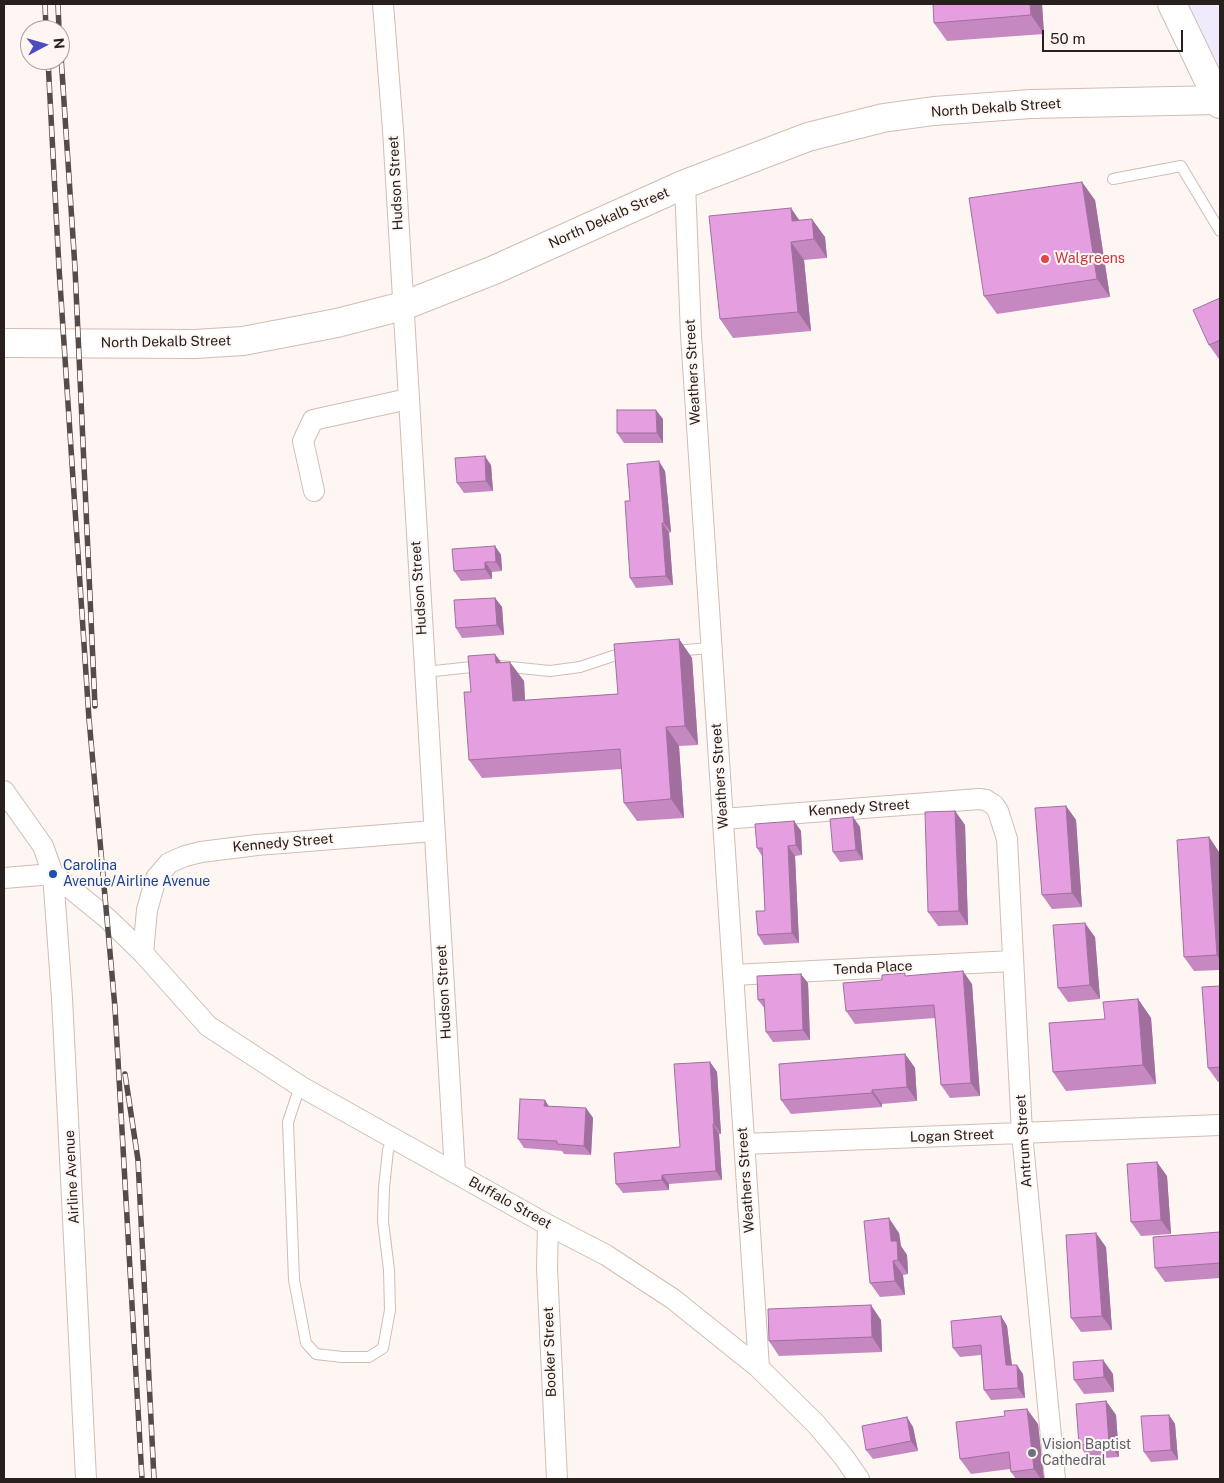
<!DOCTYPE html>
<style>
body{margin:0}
#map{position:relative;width:1224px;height:1483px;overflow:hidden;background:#fef6f2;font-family:"Public Sans",sans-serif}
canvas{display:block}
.frame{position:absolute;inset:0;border:5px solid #27201c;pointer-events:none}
.north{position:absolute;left:20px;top:20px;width:50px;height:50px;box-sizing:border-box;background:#fef6f2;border:1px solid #a8a09c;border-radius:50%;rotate:84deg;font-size:14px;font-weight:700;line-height:20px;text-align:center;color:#27201c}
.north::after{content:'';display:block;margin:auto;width:18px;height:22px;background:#4e4bc2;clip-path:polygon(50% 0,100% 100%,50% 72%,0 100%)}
.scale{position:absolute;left:1042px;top:30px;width:141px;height:22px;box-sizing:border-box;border:2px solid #27201c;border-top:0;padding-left:6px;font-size:15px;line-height:18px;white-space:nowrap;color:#27201c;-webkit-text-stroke:4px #fef6f2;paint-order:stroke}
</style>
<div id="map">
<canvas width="1224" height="1483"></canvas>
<div class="frame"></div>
<div class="north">N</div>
<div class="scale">50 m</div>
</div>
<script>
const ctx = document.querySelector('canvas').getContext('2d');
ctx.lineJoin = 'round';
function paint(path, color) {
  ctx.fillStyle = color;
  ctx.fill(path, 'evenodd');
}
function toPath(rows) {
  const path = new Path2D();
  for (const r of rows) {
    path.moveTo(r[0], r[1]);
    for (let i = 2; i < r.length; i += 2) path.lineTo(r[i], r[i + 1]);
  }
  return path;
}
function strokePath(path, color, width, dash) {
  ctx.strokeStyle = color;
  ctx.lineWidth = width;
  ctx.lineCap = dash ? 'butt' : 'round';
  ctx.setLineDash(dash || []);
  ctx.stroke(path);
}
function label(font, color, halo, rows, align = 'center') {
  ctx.font = font + ' "Public Sans",sans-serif';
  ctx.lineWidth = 4;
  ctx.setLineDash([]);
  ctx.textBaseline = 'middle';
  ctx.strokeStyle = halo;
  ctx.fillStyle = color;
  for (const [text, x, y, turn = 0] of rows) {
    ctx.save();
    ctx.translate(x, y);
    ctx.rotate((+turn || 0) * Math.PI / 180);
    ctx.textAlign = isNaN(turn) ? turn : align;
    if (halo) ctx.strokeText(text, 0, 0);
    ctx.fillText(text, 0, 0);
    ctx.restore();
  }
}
paint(toPath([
 [1172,4,1220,4,1220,100]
]), '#efebfd');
const service = toPath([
 [1113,179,1181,166,1220,231],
 [673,651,711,648],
 [500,666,550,671,580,667,619,654,628,654],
 [425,672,481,666],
 [300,1086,288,1122,294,1280,306,1343,316,1354,342,1357,369,1357,383,1348,390,1310,389,1270,383,1221,384,1188,388,1150,393,1138]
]);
const minor = toPath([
 [383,4,393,130,455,1172],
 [685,184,691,335,759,1368],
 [314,491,303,441,313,420,408,399],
 [4,791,43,846,53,874,62,998,86,1479],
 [723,819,979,799,986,800,994,805,998,811,1007,839,1022,1133,1055,1479],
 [4,878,53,874,108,919,143,953,208,1026,300,1086,548,1225,606,1255,673,1299,759,1368,816,1424,843,1456,859,1479],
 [143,953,147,910,156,878,169,863,185,856,201,852,257,845,434,831],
 [733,975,1013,961],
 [744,1144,1220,1125],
 [548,1225,547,1268,557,1479]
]);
const secondary = toPath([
 [4,343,195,344,243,341,337,323,403,306,494,270,685,184,808,137,883,118,934,111,1031,104,1218,100]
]);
const primary = toPath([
 [1172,4,1220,104]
]);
strokePath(service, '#d0bdb3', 12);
strokePath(minor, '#d0bdb3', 22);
strokePath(secondary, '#d0bdb3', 30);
strokePath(primary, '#d0bdb3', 30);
strokePath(service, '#fff', 10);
strokePath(minor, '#fff', 20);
strokePath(secondary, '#fff', 28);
strokePath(primary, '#fff', 28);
const rail = toPath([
 [45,4,46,30],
 [58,4,59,30],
 [60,41,75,268,95,706],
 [48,60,59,268,89,719,115,1008,142,1479],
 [125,1074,138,1160,154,1479]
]);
strokePath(rail, '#544c48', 5.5);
strokePath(rail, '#fef6f2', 4, [11]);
paint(toPath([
 [1042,4,1044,34,947,41,934,23],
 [1095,200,1110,297,997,314,984,296],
 [799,220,825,237,827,258,804,260,811,331,733,338,720,319],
 [1220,298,1220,359,1219,359,1209,345],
 [663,419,663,443,624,443,617,433],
 [491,465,493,491,464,493,457,483],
 [665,471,671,532,669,533,673,585,636,588,630,578,630,501],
 [495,546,501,555,502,571,492,572,492,579,461,581,454,571],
 [495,598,502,607,504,635,462,638,456,628],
 [679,639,692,658,698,745,679,746,684,818,637,821,624,803,622,769,482,778,469,760,471,692,502,663,524,681,525,700,618,694],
 [1066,806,1076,820,1082,907,1052,909,1042,895],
 [955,811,965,825,968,925,938,926,928,912],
 [853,817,860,827,863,860,840,862,833,852],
 [794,821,801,831,802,855,795,856,799,943,764,945,758,935,765,911,762,856,757,848],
 [1209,837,1219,852,1220,868,1220,970,1194,971,1184,957],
 [1095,937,1100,999,1068,1002,1058,988],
 [907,976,972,984,980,1096,950,1098,941,1085,935,1018,855,1024,846,1011,882,980],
 [808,983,810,1040,773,1042,766,1032,765,1009,758,1000],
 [1220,986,1220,1082,1218,1082,1208,1068],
 [1138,999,1151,1018,1156,1084,1066,1091,1053,1072,1105,1019],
 [905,1054,915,1068,917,1101,882,1104,882,1107,791,1114,781,1100],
 [710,1062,717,1072,721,1134,719,1134,722,1180,669,1184,669,1190,623,1193,616,1184,680,1147],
 [549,1107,586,1108,593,1118,591,1155,564,1154,562,1151,524,1148,518,1139],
 [1167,1176,1171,1234,1141,1236,1131,1222],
 [1220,1232,1220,1278,1165,1282,1155,1268],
 [899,1233,901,1246,907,1255,908,1274,903,1275,905,1295,880,1297,870,1283],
 [1106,1247,1112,1330,1081,1332,1071,1318],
 [1001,1316,1007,1326,1012,1365,1023,1374,1025,1398,991,1400,984,1390,981,1355,960,1357,953,1348],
 [881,1320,882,1352,779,1356,769,1341],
 [1103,1360,1113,1374,1114,1392,1084,1394,1074,1380],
 [1106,1401,1116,1415,1119,1457,1089,1459,1079,1445],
 [1169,1415,1175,1424,1178,1460,1151,1462,1144,1452],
 [1038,1424,1044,1479,1016,1479,1011,1472,1010,1469,971,1474,960,1459],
 [913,1427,918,1451,873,1459,866,1450]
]), '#c588c1');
paint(toPath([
 [1030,4,1042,4,1044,34,1031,15],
 [1082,182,1095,200,1110,297,1097,279],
 [791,208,804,227,792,221],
 [812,219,825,237,827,258,814,239],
 [791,242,804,260,811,331,798,312],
 [656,410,663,419,663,443,657,433],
 [485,456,491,465,493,491,486,481],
 [659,461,665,471,671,532,664,523],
 [662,523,669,533,673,585,666,576],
 [495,546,501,555,502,571,496,562],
 [485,562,492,572,492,579,485,569],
 [495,598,502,607,504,635,497,625],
 [679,639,692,658,698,745,685,726],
 [495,654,509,673,496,663],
 [510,662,524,681,526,719,513,701],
 [666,727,679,746,684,818,671,799],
 [1066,806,1076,820,1082,907,1072,893],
 [955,811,965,825,968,925,959,911],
 [853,817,860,827,863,860,856,850],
 [794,821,801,831,802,855,796,845],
 [1209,837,1219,852,1220,868,1220,960,1217,955],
 [788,846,795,856,799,943,792,933],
 [1085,923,1095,937,1100,999,1090,985],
 [963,971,972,984,980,1096,971,1083],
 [801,974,808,983,810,1040,803,1030],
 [1138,999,1151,1018,1156,1084,1143,1065],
 [905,1054,915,1068,917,1101,907,1087],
 [710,1062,717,1072,721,1134,714,1124],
 [872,1090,882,1104,882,1107,872,1093],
 [545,1100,551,1110,544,1106],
 [586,1108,593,1118,591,1155,584,1146],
 [713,1124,719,1134,722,1180,716,1171],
 [1157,1162,1167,1176,1171,1234,1161,1220],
 [662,1175,669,1184,669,1190,662,1180],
 [889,1218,899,1233,901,1246,907,1255,908,1274,898,1260,891,1241],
 [1096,1233,1106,1247,1112,1330,1102,1316],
 [893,1261,903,1275,905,1295,895,1281],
 [871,1305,881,1320,882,1352,872,1337],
 [1001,1316,1007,1326,1013,1375,1006,1365],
 [1103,1360,1113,1374,1114,1392,1104,1377],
 [1017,1365,1023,1374,1025,1398,1018,1388],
 [1106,1401,1116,1415,1119,1457,1109,1443],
 [1027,1409,1038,1424,1044,1479,1041,1479,1034,1469],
 [1169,1415,1175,1424,1178,1460,1171,1450],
 [907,1417,913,1427,918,1451,911,1441]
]), '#a06f9d');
const building = toPath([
 [933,4,1030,4,1031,15,934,23,933,4],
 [1082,182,1097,279,984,296,969,198,1082,182],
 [791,208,792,221,812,219,814,239,791,242,798,312,720,319,709,216,791,208],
 [1220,298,1220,340,1209,345,1193,310,1220,298],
 [617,410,656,410,657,433,617,433,617,410],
 [485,456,486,481,457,483,455,458,485,456],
 [659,461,664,523,662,523,666,576,630,578,625,501,630,501,627,464,659,461],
 [495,546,496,562,485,562,485,569,454,571,452,549,495,546],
 [495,598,497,625,456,628,454,600,495,598],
 [679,639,685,726,666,727,671,799,624,803,620,749,469,760,464,692,471,692,468,656,495,654,496,663,510,662,513,701,618,694,614,644,679,639],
 [1066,806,1072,893,1042,895,1035,808,1066,806],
 [955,811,959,911,928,912,925,812,955,811],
 [853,817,856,850,833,852,830,819,853,817],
 [794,821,796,845,788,846,792,933,758,935,756,911,765,911,762,848,757,848,755,824,794,821],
 [1209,837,1217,955,1184,957,1177,840,1209,837],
 [1085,923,1090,985,1058,988,1053,925,1085,923],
 [963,971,971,1083,941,1085,934,1005,846,1011,843,983,882,980,882,975,905,973,905,976,963,971],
 [801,974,803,1030,766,1032,764,999,758,1000,757,976,801,974],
 [1220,986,1220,1067,1208,1068,1202,987,1220,986],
 [1138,999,1143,1065,1053,1072,1049,1023,1105,1019,1103,1002,1138,999],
 [905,1054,907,1087,872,1090,872,1093,781,1100,779,1064,905,1054],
 [710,1062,714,1124,713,1124,716,1171,662,1175,662,1180,616,1184,614,1153,680,1147,674,1064,710,1062],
 [520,1099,545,1100,544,1106,586,1108,584,1146,557,1144,557,1141,518,1139,520,1099],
 [1157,1162,1161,1220,1131,1222,1127,1164,1157,1162],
 [889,1218,891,1241,897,1241,898,1260,893,1261,895,1281,870,1283,864,1221,889,1218],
 [1220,1232,1220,1263,1155,1268,1153,1237,1220,1232],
 [1096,1233,1102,1316,1071,1318,1066,1235,1096,1233],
 [871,1305,872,1337,769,1341,768,1309,871,1305],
 [1001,1316,1006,1365,1017,1365,1018,1388,984,1390,981,1345,953,1348,951,1321,1001,1316],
 [1103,1360,1104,1377,1074,1380,1073,1362,1103,1360],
 [1106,1401,1109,1443,1079,1445,1076,1404,1106,1401],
 [1027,1409,1034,1469,1011,1472,1009,1452,960,1459,956,1422,1005,1416,1004,1411,1027,1409],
 [1169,1415,1171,1450,1144,1452,1141,1416,1169,1415],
 [907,1417,911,1441,866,1450,862,1426,907,1417]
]);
paint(building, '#e59ee0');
strokePath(building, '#a06f9d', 1);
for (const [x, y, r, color] of [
 [1045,259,5,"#e0444e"],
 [53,874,5,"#1a4fb4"],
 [1032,1453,5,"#6b7280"]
]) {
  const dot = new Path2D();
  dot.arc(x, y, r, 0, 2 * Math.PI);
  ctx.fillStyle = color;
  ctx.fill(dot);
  strokePath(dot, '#fef6f2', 2);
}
label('14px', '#27201c', '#fef6f2', [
 ["North Dekalb Street",996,108,-4],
 ["Hudson Street",396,183,-93],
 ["North Dekalb Street",609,218,-24],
 ["North Dekalb Street",166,342,-1],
 ["Weathers Street",693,372,-93],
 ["Hudson Street",419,588,-94],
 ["Weathers Street",720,776,-94],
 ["Kennedy Street",859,808,-4],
 ["Kennedy Street",283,843,-5],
 ["Tenda Place",873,968,-3],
 ["Hudson Street",444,992,-93],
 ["Logan Street",952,1136,-2],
 ["Antrum Street",1024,1141,-94],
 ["Airline Avenue",72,1177,-93],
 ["Weathers Street",746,1180,-94],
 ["Buffalo Street",510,1203,29],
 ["Booker Street",550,1352,-92]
]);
label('14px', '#be3a42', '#fef6f2', [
 ["Walgreens",1055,259]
], 'left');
label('14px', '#164399', '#fef6f2', [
 ["Carolina",63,866],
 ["Avenue/Airline Avenue",63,882]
], 'left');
label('14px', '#5b616d', '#fef6f2', [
 ["Vision Baptist",1042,1445],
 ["Cathedral",1042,1461]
], 'left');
</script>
